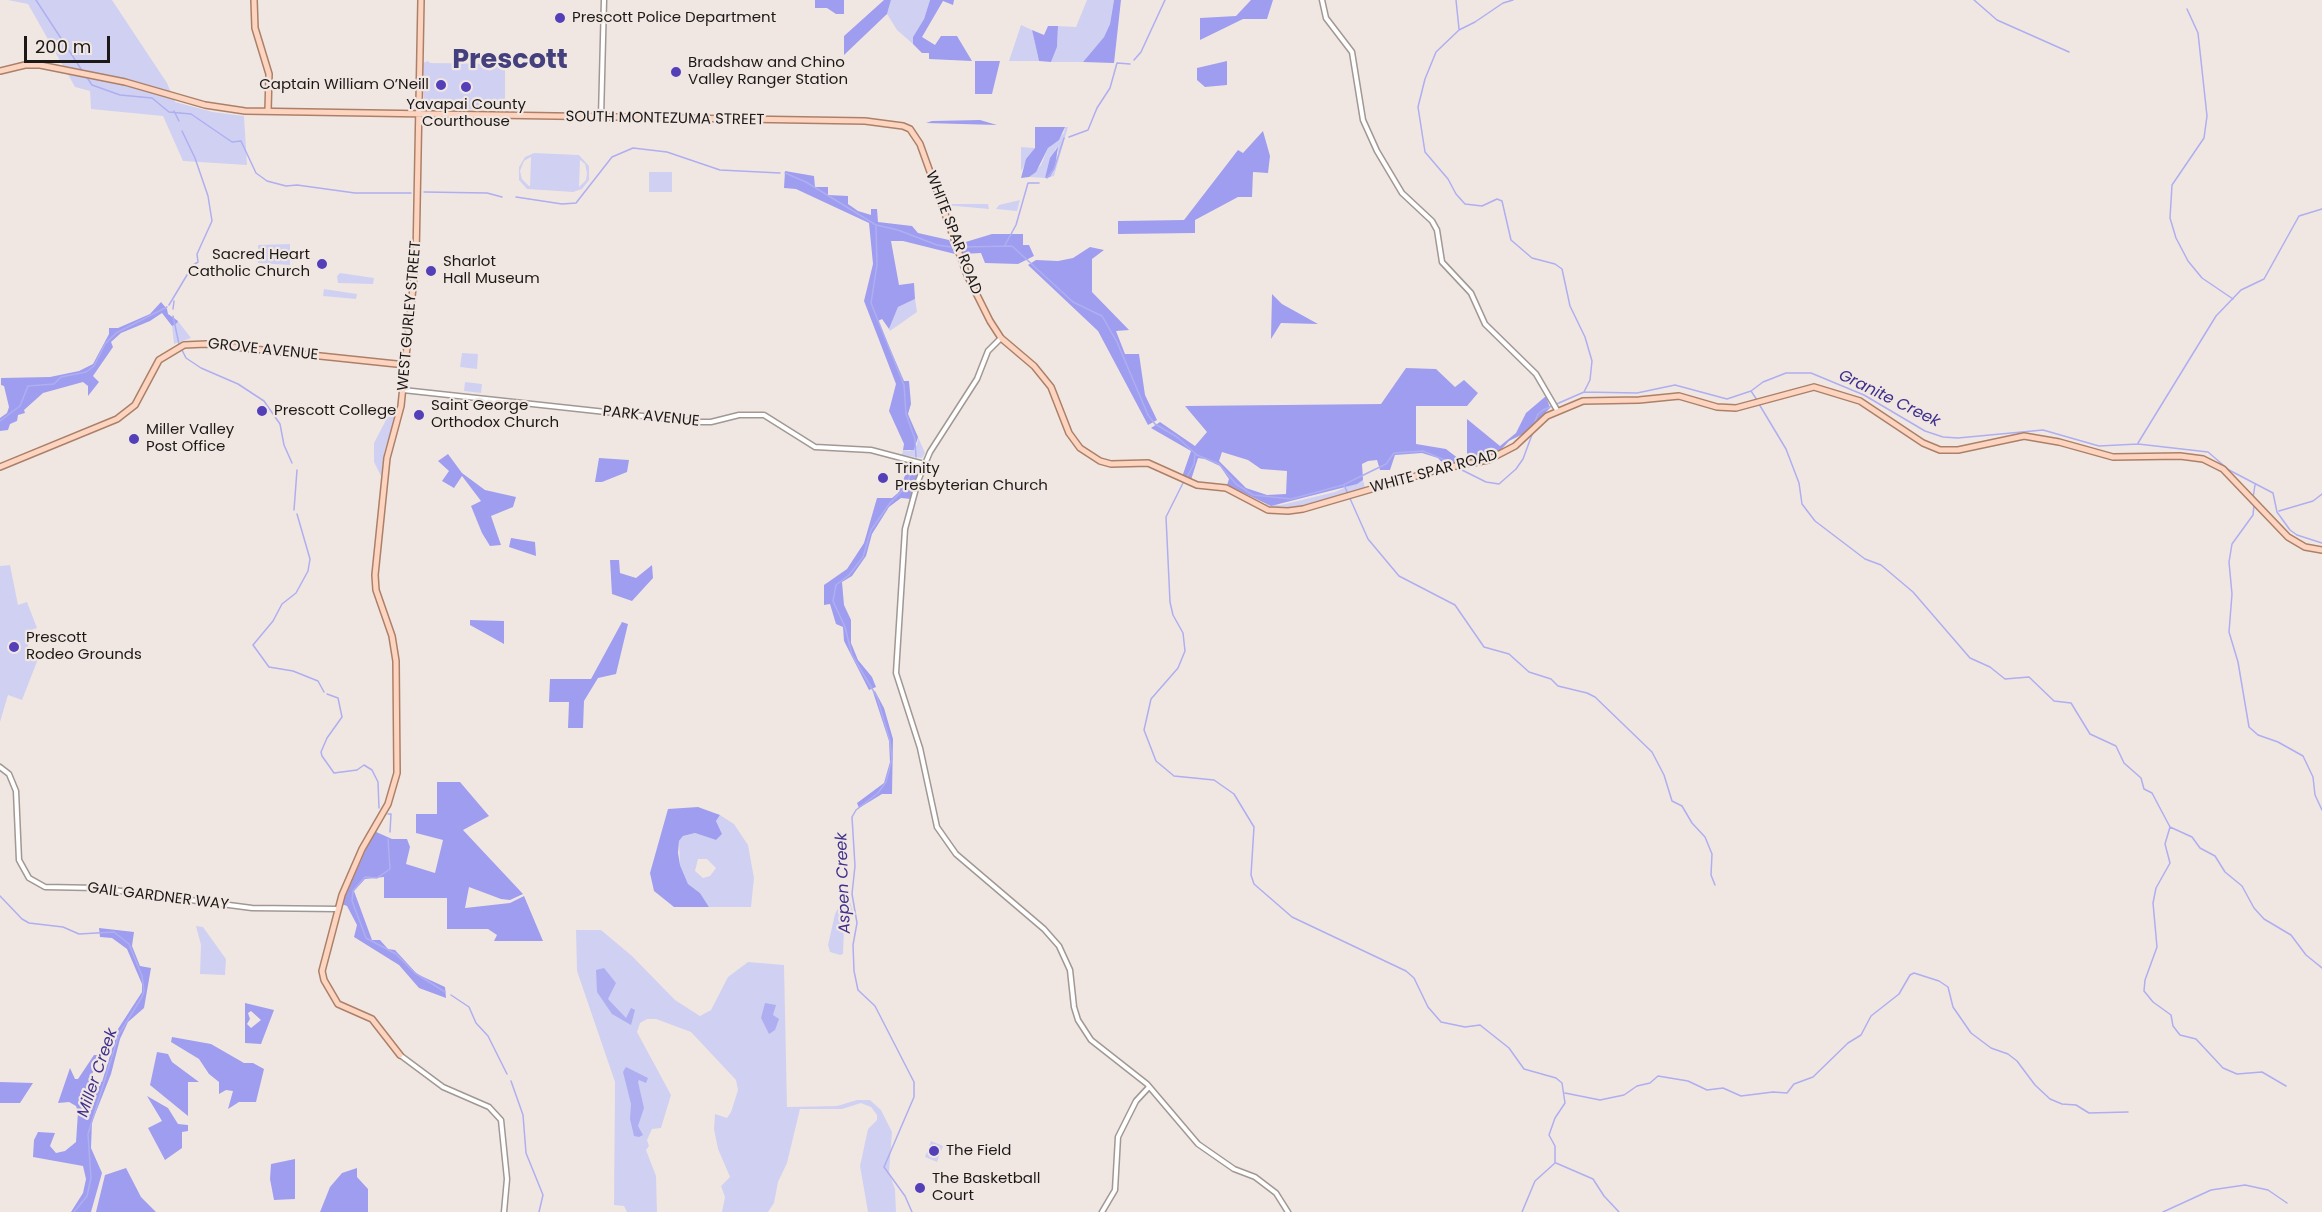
<!DOCTYPE html>
<meta charset="utf-8">
<style>
body{margin:0}
#map{position:relative;width:2322px;height:1212px;overflow:hidden;background:#f1e7e2;font-family:Poppins,sans-serif}
canvas{display:block}
.scale{position:absolute;left:24px;top:36px;width:86px;height:27px;box-sizing:border-box;border:3px solid #1c1816;border-top:0;padding-left:8px;font-size:18px;line-height:21px;white-space:nowrap;color:#1c1816;-webkit-text-stroke:4px #f1e7e2;paint-order:stroke}
</style>
<div id="map">
<canvas width="2322" height="1212"></canvas>
<div class="scale">200 m</div>
</div>
<script>
const ctx = document.querySelector('canvas').getContext('2d');
ctx.lineJoin = 'round';
function paint(path, color) {
  ctx.fillStyle = color;
  ctx.fill(path, 'evenodd');
}
function toPath(rows) {
  const path = new Path2D();
  for (const r of rows) {
    path.moveTo(r[0], r[1]);
    for (let i = 2; i < r.length; i += 2) path.lineTo(r[i], r[i + 1]);
  }
  return path;
}
function strokePath(path, color, width, dash) {
  ctx.strokeStyle = color;
  ctx.lineWidth = width;
  ctx.lineCap = dash ? 'butt' : 'round';
  ctx.setLineDash(dash || []);
  ctx.stroke(path);
}
function label(font, color, halo, rows, align = 'center') {
  ctx.font = font + ' Poppins,sans-serif';
  ctx.lineWidth = 4.5;
  ctx.setLineDash([]);
  ctx.textBaseline = 'middle';
  ctx.strokeStyle = halo;
  ctx.fillStyle = color;
  for (const [text, x, y, turn = 0] of rows) {
    ctx.save();
    ctx.translate(x, y);
    ctx.rotate((+turn || 0) * Math.PI / 180);
    ctx.textAlign = isNaN(turn) ? turn : align;
    if (halo) ctx.strokeText(text, 0, 0);
    ctx.fillText(text, 0, 0);
    ctx.restore();
  }
}
paint(toPath([
 [8,0,112,0,167,83,175,102,213,112,244,116,247,165,183,161,163,116,91,109,90,91,75,87,28,4],
 [891,0,930,0,924,19,913,37,913,44,897,30,887,14],
 [1087,0,1114,0,1110,24,1104,37,1083,62,1051,62,1057,47,1058,26,1076,27],
 [1021,25,1032,30,1039,61,1009,61],
 [428,61,430,63,505,64,505,109,424,109,423,63],
 [1065,127,1068,127,1054,176,1050,177,1059,153,1056,148,1045,178,1029,177,1041,165,1048,148,1064,133],
 [1021,147,1035,148,1021,171],
 [534,153,579,155,589,166,589,180,582,189,573,192,527,189,519,180,519,167,525,157],
 [531,157,530,186,529,186,522,179,520,171,524,161],
 [580,160,585,164,587,173,586,180,579,187],
 [649,172,672,172,672,192,649,192],
 [1020,200,1017,211,996,209,999,205],
 [944,204,988,204,989,209,944,205],
 [290,244,290,265,258,263,258,245],
 [340,273,374,278,373,284,338,283,337,276],
 [324,289,357,294,356,299,323,296],
 [915,299,917,312,890,331,889,329,898,307],
 [178,321,191,338,174,344,172,326],
 [462,353,478,354,477,369,460,367],
 [465,382,482,384,481,393,464,391],
 [388,416,394,417,394,422,385,449,381,476,374,462,374,443],
 [918,437,925,453,922,458,902,455,903,450,910,451,917,445],
 [1363,480,1365,488,1300,506,1278,508,1263,504,1281,505,1335,492],
 [10,565,18,605,27,602,37,628,31,630,26,656,38,659,22,700,8,695,0,722,0,566],
 [720,815,734,824,748,845,754,878,751,907,709,907,700,893,688,884,680,865,679,841,683,836,695,833,716,840,722,834,716,821],
 [698,859,707,859,716,868,710,876,703,878,695,871],
 [842,900,850,902,853,912,844,929,843,954,840,955,830,952,828,945,835,914],
 [196,926,203,927,226,959,225,975,200,974,201,945],
 [576,930,601,930,632,956,675,1000,700,1016,711,1010,728,977,748,962,784,965,787,1107,837,1106,857,1100,870,1100,881,1110,892,1132,889,1172,895,1189,896,1212,868,1212,860,1166,868,1129,877,1120,877,1115,871,1107,861,1103,842,1109,800,1109,787,1163,778,1182,774,1203,768,1212,722,1212,725,1197,721,1186,730,1177,718,1149,714,1129,715,1114,727,1118,731,1112,738,1090,736,1080,691,1032,656,1019,647,1019,640,1023,637,1032,671,1095,661,1128,652,1129,647,1140,649,1146,646,1150,656,1176,657,1212,627,1212,624,1206,614,1205,615,1082,577,971],
 [931,1141,943,1146,937,1162,925,1157]
]), '#d0d1f2');
paint(toPath([
 [815,0,844,0,844,14,836,14,827,8,815,8],
 [884,0,891,0,887,14,844,55,844,36],
 [930,0,954,0,953,5,943,1,922,37,935,45,941,36,957,36,972,61,929,59,929,53,922,53,913,44,913,37,924,19],
 [1114,0,1121,0,1114,63,1083,62,1104,37,1110,24],
 [1251,0,1273,0,1267,19,1243,19,1200,40,1200,18,1236,16],
 [1048,26,1058,26,1057,47,1051,62,1039,61,1032,30,1044,35],
 [975,61,1000,61,992,94,975,94],
 [1227,61,1227,85,1205,87,1197,80,1197,68],
 [980,120,997,125,926,123,932,121],
 [1035,127,1065,127,1059,140,1048,148,1036,172,1029,177,1021,178,1026,159,1035,148],
 [1263,131,1270,156,1268,173,1253,172,1252,197,1238,197,1195,220,1195,233,1118,234,1118,221,1184,220,1238,150,1243,153],
 [1058,147,1055,167,1050,177,1045,178,1050,158],
 [785,171,814,176,815,187,828,187,828,195,848,196,848,204,858,211,871,215,871,209,877,209,878,222,912,226,918,233,949,240,955,254,903,241,891,241,899,285,914,283,915,299,898,307,889,329,882,319,878,321,904,381,909,381,911,404,908,414,918,437,914,450,903,450,904,444,889,411,896,384,864,301,873,264,869,223,796,189,784,188],
 [992,234,1023,234,1023,245,1029,245,1034,256,1018,264,985,263,981,253,963,254,959,244],
 [1090,247,1104,250,1092,259,1092,292,1129,330,1116,331,1125,354,1139,354,1145,395,1157,420,1148,425,1098,331,1028,265,1036,260,1058,261,1073,258],
 [1272,294,1282,304,1318,324,1281,323,1271,339],
 [161,302,167,309,168,314,178,321,177,323,172,326,162,313,150,321,121,333,111,342,113,347,93,376,99,382,88,396,88,386,83,382,43,393,24,410,25,413,18,415,17,421,10,424,8,430,0,431,0,418,7,413,9,407,4,386,1,385,1,378,50,377,79,371,93,364,109,334,109,328,118,328,150,314],
 [1406,368,1436,369,1455,387,1464,380,1478,393,1467,406,1416,406,1416,444,1446,449,1459,459,1459,464,1445,466,1438,458,1422,453,1395,455,1390,470,1380,470,1377,460,1368,461,1362,464,1363,480,1357,484,1271,506,1227,485,1229,479,1220,466,1205,459,1198,458,1191,480,1182,477,1191,451,1151,428,1160,422,1195,446,1207,432,1185,406,1381,404],
 [1222,452,1248,460,1261,469,1287,471,1286,494,1267,495,1246,488,1219,461],
 [1546,396,1550,408,1525,433,1509,441,1497,454,1467,463,1467,419,1500,446,1516,433,1526,413],
 [448,454,462,473,485,490,516,497,513,507,491,516,501,545,490,546,482,533,471,506,481,501,462,476,454,488,442,481,449,471,438,461],
 [599,458,629,460,627,472,602,482,595,482],
 [910,463,917,465,919,468,911,499,901,498,889,507,872,534,866,556,852,576,842,582,844,605,851,620,851,643,858,660,872,677,876,687,869,690,844,641,843,627,836,624,830,604,824,605,824,585,847,569,864,543,877,498,892,498,898,493],
 [511,538,535,542,536,556,509,547],
 [610,560,619,560,620,573,636,578,652,565,653,578,632,601,612,594],
 [470,620,504,621,504,644,470,625],
 [622,622,628,624,616,674,598,678,584,701,583,728,568,728,569,702,549,702,550,679,591,679],
 [875,691,884,708,893,739,892,794,882,794,859,808,857,803,884,783,890,762,889,741,873,692],
 [437,782,460,782,489,816,463,830,523,894,510,900,501,899,469,887,465,908,510,903,524,896,543,941,494,941,497,935,488,929,447,929,447,898,384,898,384,877,365,879,354,891,372,940,380,940,388,949,395,950,417,974,445,987,446,998,419,988,399,965,354,937,357,925,347,906,342,904,374,831,392,839,407,839,410,847,406,864,435,873,443,840,416,833,416,814,437,814],
 [698,807,720,815,716,821,722,834,716,840,695,833,683,836,679,841,678,853,680,865,688,884,700,893,709,907,674,907,654,891,650,873,668,809],
 [99,928,134,932,132,946,140,966,151,968,144,1008,128,1022,120,1039,111,1074,92,1122,91,1148,102,1173,91,1212,71,1212,83,1193,86,1179,83,1166,33,1157,34,1140,38,1132,55,1133,50,1146,56,1153,65,1151,76,1142,78,1112,76,1106,69,1102,58,1103,70,1068,75,1079,78,1079,94,1055,99,1055,90,1080,102,1082,118,1029,142,992,142,984,127,949,112,938,100,937],
 [245,1003,274,1010,261,1044,245,1043],
 [251,1011,261,1020,251,1028,247,1024,250,1019,248,1013],
 [172,1037,211,1044,244,1063,253,1063,264,1069,256,1102,239,1102,228,1109,233,1091,226,1090,219,1094,219,1082,209,1074,199,1059,171,1042],
 [157,1052,168,1054,172,1062,199,1082,188,1082,188,1116,150,1085],
 [0,1082,33,1083,20,1103,0,1103],
 [147,1096,168,1108,178,1124,188,1125,188,1131,182,1132,182,1148,165,1160,148,1128,162,1121],
 [295,1159,295,1199,274,1200,270,1179,271,1164],
 [126,1168,141,1197,156,1212,96,1212,105,1175],
 [357,1168,357,1177,368,1189,368,1212,320,1212,330,1187,342,1173]
]), '#9f9def');
paint(toPath([
 [604,968,616,983,608,999,626,1018,631,1008,635,1010,631,1025,612,1014,597,992,596,970],
 [765,1003,776,1005,773,1015,779,1019,775,1030,769,1034,761,1018],
 [626,1067,648,1078,646,1083,639,1080,638,1082,644,1108,638,1126,643,1135,639,1137,634,1136,630,1119,631,1104,623,1072]
]), '#aeaef1');
strokePath(toPath([
 [36,0,83,72],
 [1456,0,1459,29],
 [1513,0,1503,3,1475,22,1459,30,1436,52,1425,79,1418,107,1425,152,1448,179,1456,194,1465,204,1482,206,1497,199,1502,201,1511,240,1532,258,1555,264,1562,269,1570,306,1585,337,1592,361,1590,380,1584,392],
 [1974,0,1997,20,2069,52],
 [2187,9,2198,33,2207,116,2204,138,2172,185,2170,218,2176,238,2188,261,2202,278,2233,299],
 [1134,60,1141,52,1165,0],
 [86,76,92,85,120,95,152,98,169,112,191,114,232,142,241,141,256,173,267,181,286,186,297,185,355,193,411,193],
 [174,111,179,121],
 [1069,137,1088,130,1097,108,1110,88,1117,63,1130,64],
 [785,173,806,182,876,225,898,230,937,245,951,247],
 [1047,178,1054,169,1064,138],
 [424,192,487,193,502,197],
 [516,197,562,204,576,203,612,157,633,148,667,152,720,170,780,173],
 [876,225,877,265,871,303,904,385,906,414,915,439,916,457],
 [1005,245,1016,225,1028,183,1039,183],
 [960,247,1012,246,1073,302,1102,316,1117,342,1148,415,1155,424,1177,437,1197,455,1219,464,1236,484,1253,495,1291,499,1343,485,1386,464,1394,453,1423,451,1452,463],
 [169,305,193,265,198,262,197,254,212,221,208,196,195,158,182,131],
 [173,309,174,301],
 [173,316,179,344],
 [181,348,186,358,201,368,238,384,264,401,280,424,284,445,292,463],
 [1751,391,1757,400],
 [1759,404,1786,449,1799,483,1802,504,1815,521,1865,559,1881,565,1913,592,1970,658,1990,667,2005,679,2029,677,2054,701,2071,703,2090,734,2116,746,2124,763,2141,778,2144,789,2152,793,2170,827,2192,837,2200,848,2215,856,2225,872,2242,886,2254,908,2264,919,2291,935,2306,955,2322,968],
 [0,421,20,406,28,386,54,384,61,377,86,372,94,366,105,344,116,333,167,307],
 [1534,424,1538,414,1543,410,1584,392,1637,393,1675,385,1727,399,1751,391,1763,382,1786,373,1811,373,1864,395,1925,431,1943,437,1958,438,2043,430,2099,446,2138,444,2208,452,2229,470,2273,493,2277,512,2290,530,2297,535,2322,543],
 [2138,443,2216,316,2241,290,2264,279,2299,216,2322,209],
 [1462,470,1486,482,1499,484,1516,469,1523,459,1533,432],
 [1187,477,1194,464,1195,454],
 [1183,483,1166,517,1170,602,1173,615,1183,633,1185,651,1178,668,1151,699,1144,730,1156,761,1174,776,1214,780,1234,794,1254,827,1251,875,1254,884,1292,917,1406,971,1414,978,1428,1007,1441,1022,1465,1027,1480,1025,1509,1048,1524,1069,1556,1078,1562,1083,1565,1103,1555,1118,1549,1135,1555,1146,1555,1163,1535,1181,1522,1212],
 [1344,485,1368,539,1399,576,1455,605,1484,647,1509,654,1529,672,1551,679,1558,686,1587,693,1595,697,1652,752,1664,775,1672,801,1682,806,1692,823,1705,837,1712,854,1711,875,1715,885],
 [2253,498,2255,485],
 [2254,505,2253,515,2232,544,2229,562,2232,594,2229,632,2238,662,2249,727,2258,735,2278,742,2303,756,2313,777,2315,795,2322,810],
 [294,510,297,470],
 [2279,511,2313,501,2322,494],
 [297,514,310,559,308,571,296,593,282,604,273,621,253,645,269,667,293,671,318,681,324,692],
 [327,694,338,698,342,717,327,738,321,752,322,756,334,773,357,770,364,765,372,770,378,782,379,808],
 [388,814,391,814,390,832],
 [2170,827,2165,844,2170,863,2156,888,2153,903,2157,947,2145,980,2144,991,2153,1002,2171,1015,2173,1026,2180,1035,2196,1039,2223,1068,2237,1074,2262,1072,2286,1086],
 [388,839,390,869,377,878,365,877,353,891,352,901,366,938,396,954,415,973,445,992],
 [0,896,22,919,29,923,63,927,79,934,114,932,129,944,142,976,144,991,142,997,119,1034,88,1134,91,1178,87,1196,74,1212],
 [451,995,469,1007,476,1023,488,1036,507,1074],
 [511,1081,523,1115,526,1153,543,1195,539,1212],
 [1565,1093,1600,1100,1624,1095,1637,1086,1650,1083,1658,1076,1688,1081,1707,1090,1723,1088,1741,1096,1773,1092,1787,1093,1794,1084,1813,1077,1848,1043,1861,1035,1871,1016,1899,994,1910,975,1914,973,1939,981,1948,987,1953,1007,1971,1033,1991,1048,2008,1054,2017,1061,2035,1085,2050,1099,2062,1104,2076,1105,2089,1113,2128,1112],
 [1556,1163,1593,1179,1604,1196,1619,1212],
 [912,1212,905,1196,884,1167,914,1097,914,1082,875,1006,858,990,854,971,853,945,857,923,852,894,855,866,852,817,856,810,878,793,886,782,892,759,890,741,877,697,852,655,845,627,833,601,836,585,849,575,863,557,871,530,890,503,905,488,914,465],
 [2163,1212,2211,1190,2245,1185,2268,1190,2287,1203]
]), '#aeaef1', 1.5);
const minor = toPath([
 [1322,0,1326,18,1352,52,1363,120,1377,151,1402,193,1432,221,1437,230,1442,262,1471,293,1485,324,1536,374,1557,410],
 [601,117,604,0],
 [1001,338,988,351,977,379,930,452,918,481,905,529,896,673,920,748,937,827,956,854,1044,929,1059,946,1070,970,1074,1007,1078,1020,1091,1040,1147,1084,1198,1144,1234,1169,1255,1177,1276,1193,1288,1212],
 [403,390,698,422,711,422,739,415,764,415,815,447,871,450,924,464],
 [0,767,9,774,16,791,19,860,29,878,45,887,98,888,252,908,338,909],
 [400,1055,443,1087,489,1107,501,1120,507,1179,504,1212],
 [1102,1212,1115,1190,1118,1137,1136,1101,1149,1087]
]);
const major = toPath([
 [254,0,255,28,269,74,268,111],
 [0,71,25,65,40,65,125,82,205,105,245,111,865,121,903,126,910,129,920,144,967,275,990,321,1001,338,1034,366,1051,387,1069,433,1080,448,1100,461,1111,464,1148,463,1197,485,1226,488,1268,510,1288,511,1303,509,1440,469,1488,460,1515,446,1547,416,1583,401,1639,400,1679,396,1717,407,1736,408,1814,387,1860,401,1923,443,1940,450,1958,450,2024,436,2059,442,2113,457,2180,456,2203,459,2223,469,2288,537,2305,547,2322,550],
 [0,467,117,419,135,405,159,360,184,345,206,344,406,365],
 [400,1055,372,1019,338,1004,324,980,322,971,342,895,362,849,388,804,397,773,396,661,392,636,376,590,375,575,387,458,401,406,416,257,421,0]
]);
strokePath(minor, '#a19893', 7);
strokePath(major, '#ac8068', 8);
strokePath(minor, '#fff', 4);
strokePath(major, '#fcd4bf', 5);
for (const [x, y, r, color] of [
 [560,18,6,"#5340b8"],
 [676,72,6,"#5340b8"],
 [441,85,6,"#5340b8"],
 [466,87,6,"#5340b8"],
 [322,264,6,"#5340b8"],
 [431,271,6,"#5340b8"],
 [262,411,6,"#5340b8"],
 [419,415,6,"#5340b8"],
 [134,439,6,"#5340b8"],
 [883,478,6,"#5340b8"],
 [14,647,6,"#5340b8"],
 [934,1151,6,"#5340b8"],
 [920,1188,6,"#5340b8"]
]) {
  const dot = new Path2D();
  dot.arc(x, y, r, 0, 2 * Math.PI);
  ctx.fillStyle = color;
  ctx.fill(dot);
  strokePath(dot, '#f1e7e2', 2);
}
label('15px', '#1c1816', '#f1e7e2', [
 ["Prescott Police Department",572,18],
 ["Bradshaw and Chino",688,63],
 ["Valley Ranger Station",688,80],
 ["Captain William O’Neill",429,85,"right"],
 ["Yavapai County",466,105,"center"],
 ["Courthouse",466,122,"center"],
 ["Sacred Heart",310,255,"right"],
 ["Catholic Church",310,272,"right"],
 ["Sharlot",443,262],
 ["Hall Museum",443,279],
 ["Saint George",431,406],
 ["Orthodox Church",431,423],
 ["Prescott College",274,411],
 ["Miller Valley",146,430],
 ["Post Office",146,447],
 ["Trinity",895,469],
 ["Presbyterian Church",895,486],
 ["Prescott",26,638],
 ["Rodeo Grounds",26,655],
 ["The Field",946,1151],
 ["The Basketball",932,1179],
 ["Court",932,1196]
], 'left');
label('15px', '#1c1816', '#f1e7e2', [
 ["SOUTH MONTEZUMA STREET",665,119,1],
 ["WHITE SPAR ROAD",953,233,69],
 ["WEST GURLEY STREET",410,316,-85],
 ["GROVE AVENUE",263,350,6],
 ["PARK AVENUE",651,417,6],
 ["WHITE SPAR ROAD",1434,472,-15],
 ["GAIL GARDNER WAY",158,897,7]
]);
label('italic 16px', '#3e2f8d', '#f1e7e2', [
 ["Granite Creek",1889,399,26],
 ["Aspen Creek",844,883,-92],
 ["Miller Creek",98,1073,-71]
]);
label('bold 27px', '#44407d', '#f1e7e2', [
 ["Prescott",510,61]
]);
</script>
